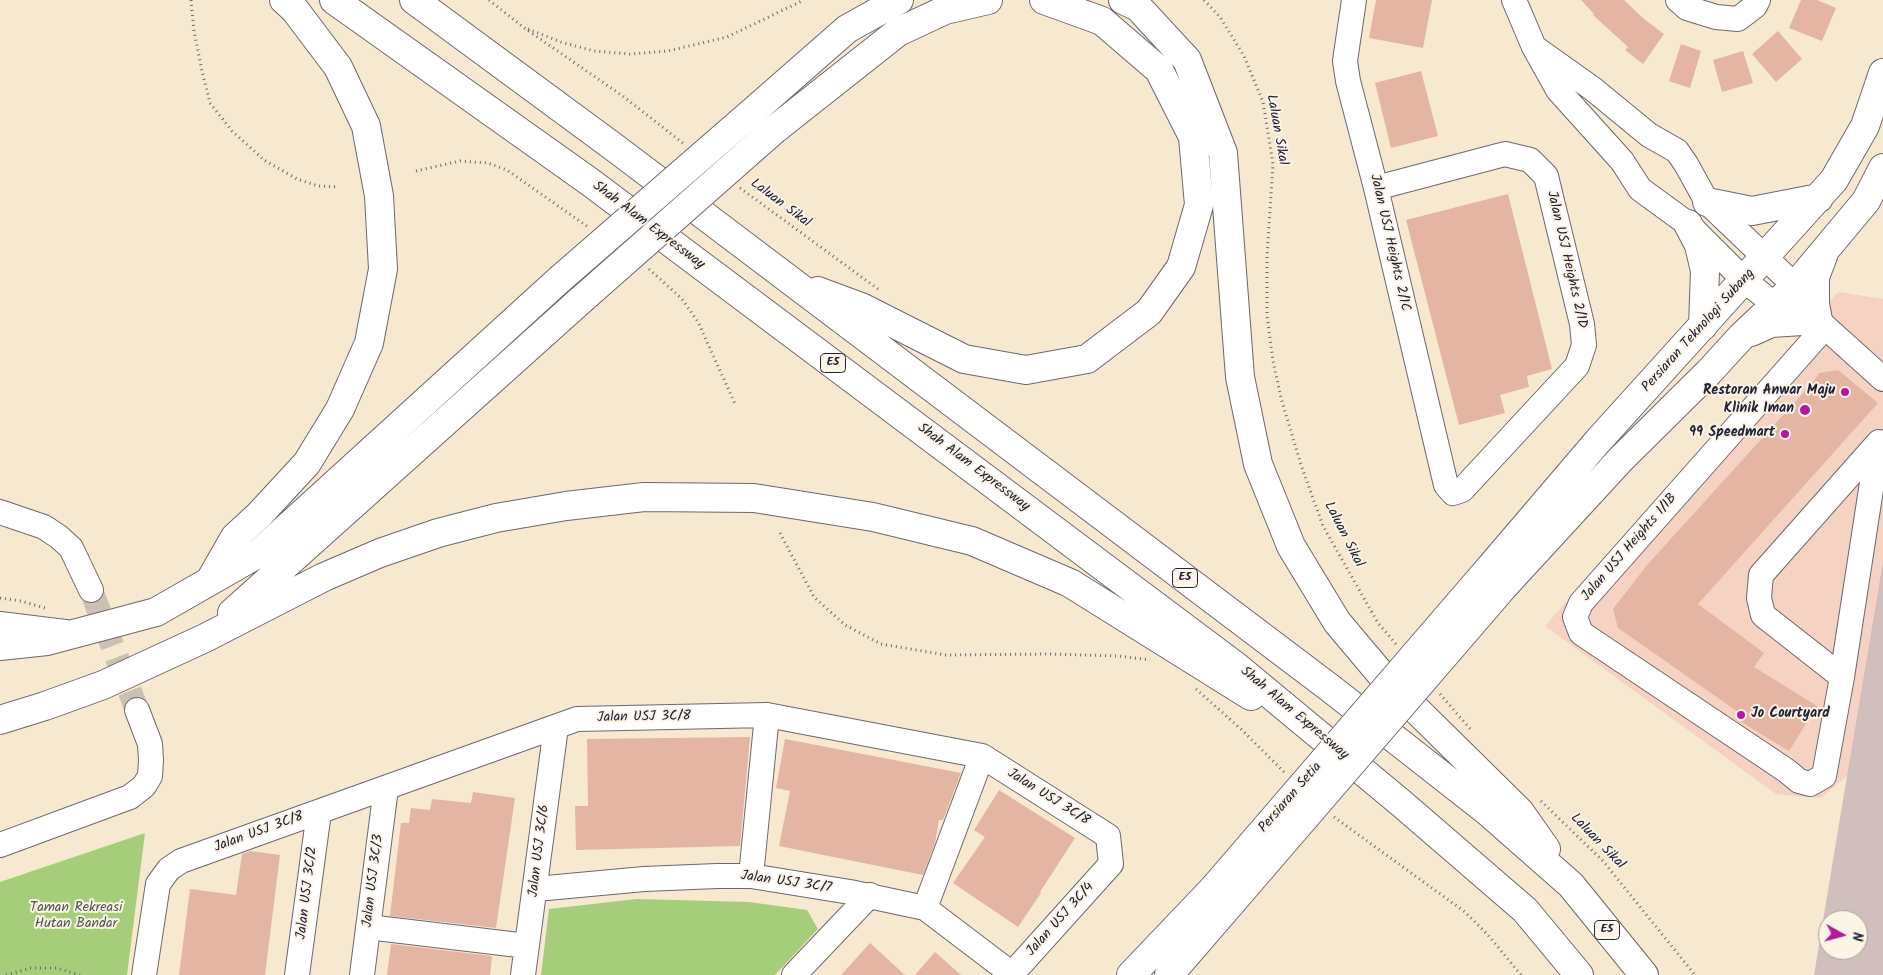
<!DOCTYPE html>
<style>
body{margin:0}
#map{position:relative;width:1883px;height:975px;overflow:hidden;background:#f7e8d0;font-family:Kalam,sans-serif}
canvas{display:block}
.north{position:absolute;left:1818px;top:910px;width:50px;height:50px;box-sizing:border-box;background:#fcf5e5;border:1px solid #a5a1a1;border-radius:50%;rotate:97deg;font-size:14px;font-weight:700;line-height:20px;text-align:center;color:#22223b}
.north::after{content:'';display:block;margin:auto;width:18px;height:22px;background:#b5179e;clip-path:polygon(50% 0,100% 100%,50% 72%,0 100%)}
</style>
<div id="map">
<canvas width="1883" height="975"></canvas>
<div class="north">N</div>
</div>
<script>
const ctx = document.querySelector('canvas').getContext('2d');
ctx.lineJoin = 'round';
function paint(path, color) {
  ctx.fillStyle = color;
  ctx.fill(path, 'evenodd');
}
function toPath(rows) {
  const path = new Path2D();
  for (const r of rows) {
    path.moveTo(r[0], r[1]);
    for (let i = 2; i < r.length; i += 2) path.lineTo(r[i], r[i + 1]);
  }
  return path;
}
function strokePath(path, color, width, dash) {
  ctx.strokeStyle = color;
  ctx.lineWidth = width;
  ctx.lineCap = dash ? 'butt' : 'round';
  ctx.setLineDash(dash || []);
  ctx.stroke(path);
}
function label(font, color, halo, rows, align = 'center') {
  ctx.font = font + ' Kalam,sans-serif';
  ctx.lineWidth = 4;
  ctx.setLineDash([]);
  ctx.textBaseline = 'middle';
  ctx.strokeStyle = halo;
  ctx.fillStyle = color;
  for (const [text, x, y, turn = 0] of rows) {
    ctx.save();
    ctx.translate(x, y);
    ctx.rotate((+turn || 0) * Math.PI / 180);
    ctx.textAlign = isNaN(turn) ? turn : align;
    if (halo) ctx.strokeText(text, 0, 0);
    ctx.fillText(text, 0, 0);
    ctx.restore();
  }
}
paint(toPath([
 [1838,292,1883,299,1883,561,1847,776,1821,798,1776,794,1545,626]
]), '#f5d2c2');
paint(toPath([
 [1883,561,1883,975,1814,975,1847,776],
 [1828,920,1858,920,1858,950,1828,950]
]), '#d1bfbd');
paint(toPath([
 [145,833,127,975,0,975,0,882],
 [636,899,749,902,807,910,818,929,775,975,541,975,549,909]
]), '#a6ce7a');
paint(toPath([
 [1376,0,1432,0,1423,48,1369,38],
 [1581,0,1624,0,1644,19,1664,34,1643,64,1625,50,1628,47,1593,15,1594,14],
 [1801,0,1817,0,1836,8,1822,41,1789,28],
 [1778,31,1802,59,1776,82,1752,54],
 [1681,44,1701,51,1690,88,1669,81],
 [1743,51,1753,83,1722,92,1713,60],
 [1421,71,1438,136,1391,148,1375,83],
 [1508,194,1552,369,1527,376,1529,387,1500,395,1505,413,1459,425,1406,220],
 [1838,370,1878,403,1698,604,1764,653,1754,667,1817,706,1789,751,1738,720,1741,714,1618,628,1613,609,1648,564,1814,381,1819,373],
 [750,737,740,846,576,850,575,806,588,806,587,739],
 [785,739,961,773,943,820,939,820,935,843,923,875,779,846,790,791,776,788],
 [999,790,1075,838,1040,892,1041,893,1018,927,953,883,985,837,974,830],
 [473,792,515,798,496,928,390,916,401,823,409,823,411,808,430,810,432,799,471,803],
 [250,851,280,855,265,975,179,975,190,889,236,895,242,854],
 [870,943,905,975,841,975],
 [391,944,492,956,490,975,387,975],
 [935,952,961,975,915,975]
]), '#e4b5a2');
strokePath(toPath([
 [91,590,137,710]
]), '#ccc0b2', 24, [24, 12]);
const minor = toPath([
 [1354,0,1345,61,1348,81,1376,188,1446,485,1453,493,1462,490,1577,366,1584,345,1582,324,1546,176,1530,160,1505,154,1376,188],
 [1514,0,1534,47,1558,90,1622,161,1640,189,1688,224,1744,280,1775,305,1793,306],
 [1678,0,1687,8,1716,17,1738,19,1755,6,1758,0],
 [1534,47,1593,89,1649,135,1677,151,1686,164,1707,202,1795,286,1802,306,1883,379],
 [1825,327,1581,603,1575,617,1581,633,1787,771,1799,781,1810,784,1824,776,1842,677,1878,444],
 [0,512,44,527,59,537,71,548,91,590],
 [0,624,65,632],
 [1842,677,1763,615,1759,598,1761,575,1879,442],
 [0,845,130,797,144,786,150,776,151,760,150,744,137,710],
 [751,876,767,715],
 [536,889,644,879,717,876,751,876,850,892,925,908,1012,974],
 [925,908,982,756],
 [368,927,527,946],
 [144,975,158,884,169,869,181,861,577,719,767,715,982,756,1108,836,1111,864,1011,975],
 [297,975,319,812],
 [362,975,386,788],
 [523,975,556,727],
 [794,975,870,895]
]);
const major = toPath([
 [1707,202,1752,211,1819,198],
 [1688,224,1699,245,1705,271,1703,326],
 [1751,332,1771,323,1818,320,1815,304,1815,277,1823,256],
 [1487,571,1598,441,1834,180,1865,126,1883,73],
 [1505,585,1621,459,1709,372,1741,337,1795,286,1866,201,1883,168],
 [1131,975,1214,888],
 [1169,975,1232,902]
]);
const highway = toPath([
 [334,0,590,182,1237,667,1401,803,1525,910,1579,975],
 [414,0,615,148,1330,688,1488,812,1571,885,1644,975],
 [1123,0,1138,7,1187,60,1223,153,1240,377,1258,464,1291,546,1337,622,1385,679,1520,812,1546,849],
 [758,107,847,29,899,0],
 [774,130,898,32,945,10,988,0],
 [818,291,861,307,964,359,1026,370,1087,359,1149,312,1181,267,1199,205,1193,137,1159,70,1102,21,1044,0],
 [211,579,235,537,259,515,307,463,340,409,369,343,383,269,379,196,366,126,338,67,295,10,284,0],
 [232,613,581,300],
 [0,646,47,641,156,612,259,553,560,279],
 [0,720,45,706,103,685,205,638,324,577,380,553,438,533,496,518,566,506,644,497,754,498,873,517,972,541,1070,583,1251,696]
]);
strokePath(minor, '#6d676f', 26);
strokePath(major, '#6d676f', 30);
strokePath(highway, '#6d676f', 30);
strokePath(toPath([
 [191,0,194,31,202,71,210,103,232,131,264,160,297,179,318,186,339,187],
 [489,0,523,27,624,97,684,144],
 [1204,0,1220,17,1244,56,1263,102,1273,164,1267,256,1267,315,1273,361,1281,398,1301,465,1323,526,1378,623,1396,644],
 [528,29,561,42,594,51,630,54,668,51,727,37,804,0],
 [416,171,460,161,488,163,507,170,588,227],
 [740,188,878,289],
 [649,269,682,299,698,322,736,406],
 [780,533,814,597,845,625,881,644,946,655,1049,654,1119,656,1150,660],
 [0,598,21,601,48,609],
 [1196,689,1242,730,1286,774],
 [1440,694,1472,731],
 [1541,801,1603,861,1695,975],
 [1334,817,1465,912,1488,935,1521,975],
 [6,975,31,968,57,968,80,975]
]), '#6d676f', 3, [1, 4]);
strokePath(minor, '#fff', 24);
strokePath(major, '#fff', 28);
strokePath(highway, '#fff', 28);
const majorBridge = toPath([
 [1214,888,1487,571],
 [1232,902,1505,585]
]);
const highwayBridge = toPath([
 [560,279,758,107],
 [581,300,774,130]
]);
strokePath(majorBridge, '#6d676f', 30, []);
strokePath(highwayBridge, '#6d676f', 30, []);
strokePath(majorBridge, '#fff', 28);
strokePath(highwayBridge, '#fff', 28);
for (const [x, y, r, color] of [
 [1845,392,5,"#b5179e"],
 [1805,410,6,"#b5179e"],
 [1785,434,5,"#b5179e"],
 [1741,715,5,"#b5179e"]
]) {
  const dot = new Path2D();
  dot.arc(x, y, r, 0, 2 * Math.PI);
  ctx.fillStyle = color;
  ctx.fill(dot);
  strokePath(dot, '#fcf5e5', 2);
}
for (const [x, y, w] of [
 [833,363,25],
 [1185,578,25],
 [1607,930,25]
]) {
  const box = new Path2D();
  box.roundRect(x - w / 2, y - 9.5, w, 19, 4);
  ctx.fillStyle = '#fcf5e5';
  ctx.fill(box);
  strokePath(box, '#22223b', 1);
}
label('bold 12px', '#22223b', null, [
 ["E5",833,363],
 ["E5",1185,578],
 ["E5",1607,930]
]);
label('14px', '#22223b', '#fcf5e5', [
 ["Laluan Sikal",1276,130,80],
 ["Laluan Sikal",780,204,37],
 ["Shah Alam Expressway",648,226,37],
 ["Jalan USJ Heights 2/1C",1389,243,77],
 ["Jalan USJ Heights 2/1D",1566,260,77],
 ["Persiaran Teknologi Subang",1699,331,-48],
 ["Shah Alam Expressway",973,468,37],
 ["Laluan Sikal",1343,535,63],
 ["Jalan USJ Heights 1/1B",1630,548,-49],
 ["Shah Alam Expressway",1294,714,40],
 ["Jalan USJ 3C/8",644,718,-1],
 ["Jalan USJ 3C/8",1048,798,32],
 ["Persiaran Setia",1291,798,-49],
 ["Jalan USJ 3C/8",259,833,-20],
 ["Laluan Sikal",1597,842,46],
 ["Jalan USJ 3C/6",540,851,-83],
 ["Jalan USJ 3C/3",374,881,-83],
 ["Jalan USJ 3C/7",786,883,8],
 ["Jalan USJ 3C/2",308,893,-83],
 ["Jalan USJ 3C/4",1061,920,-48]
]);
label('bold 14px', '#22223b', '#fcf5e5', [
 ["Restoran Anwar Maju",1835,392],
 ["Klinik Iman",1794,410],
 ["99 Speedmart",1775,434],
 ["Jo Courtyard",1751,715,"left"]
], 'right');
label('14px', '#4a564e', '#fcf5e5', [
 ["Taman Rekreasi",76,909],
 ["Hutan Bandar",76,925]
]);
</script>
